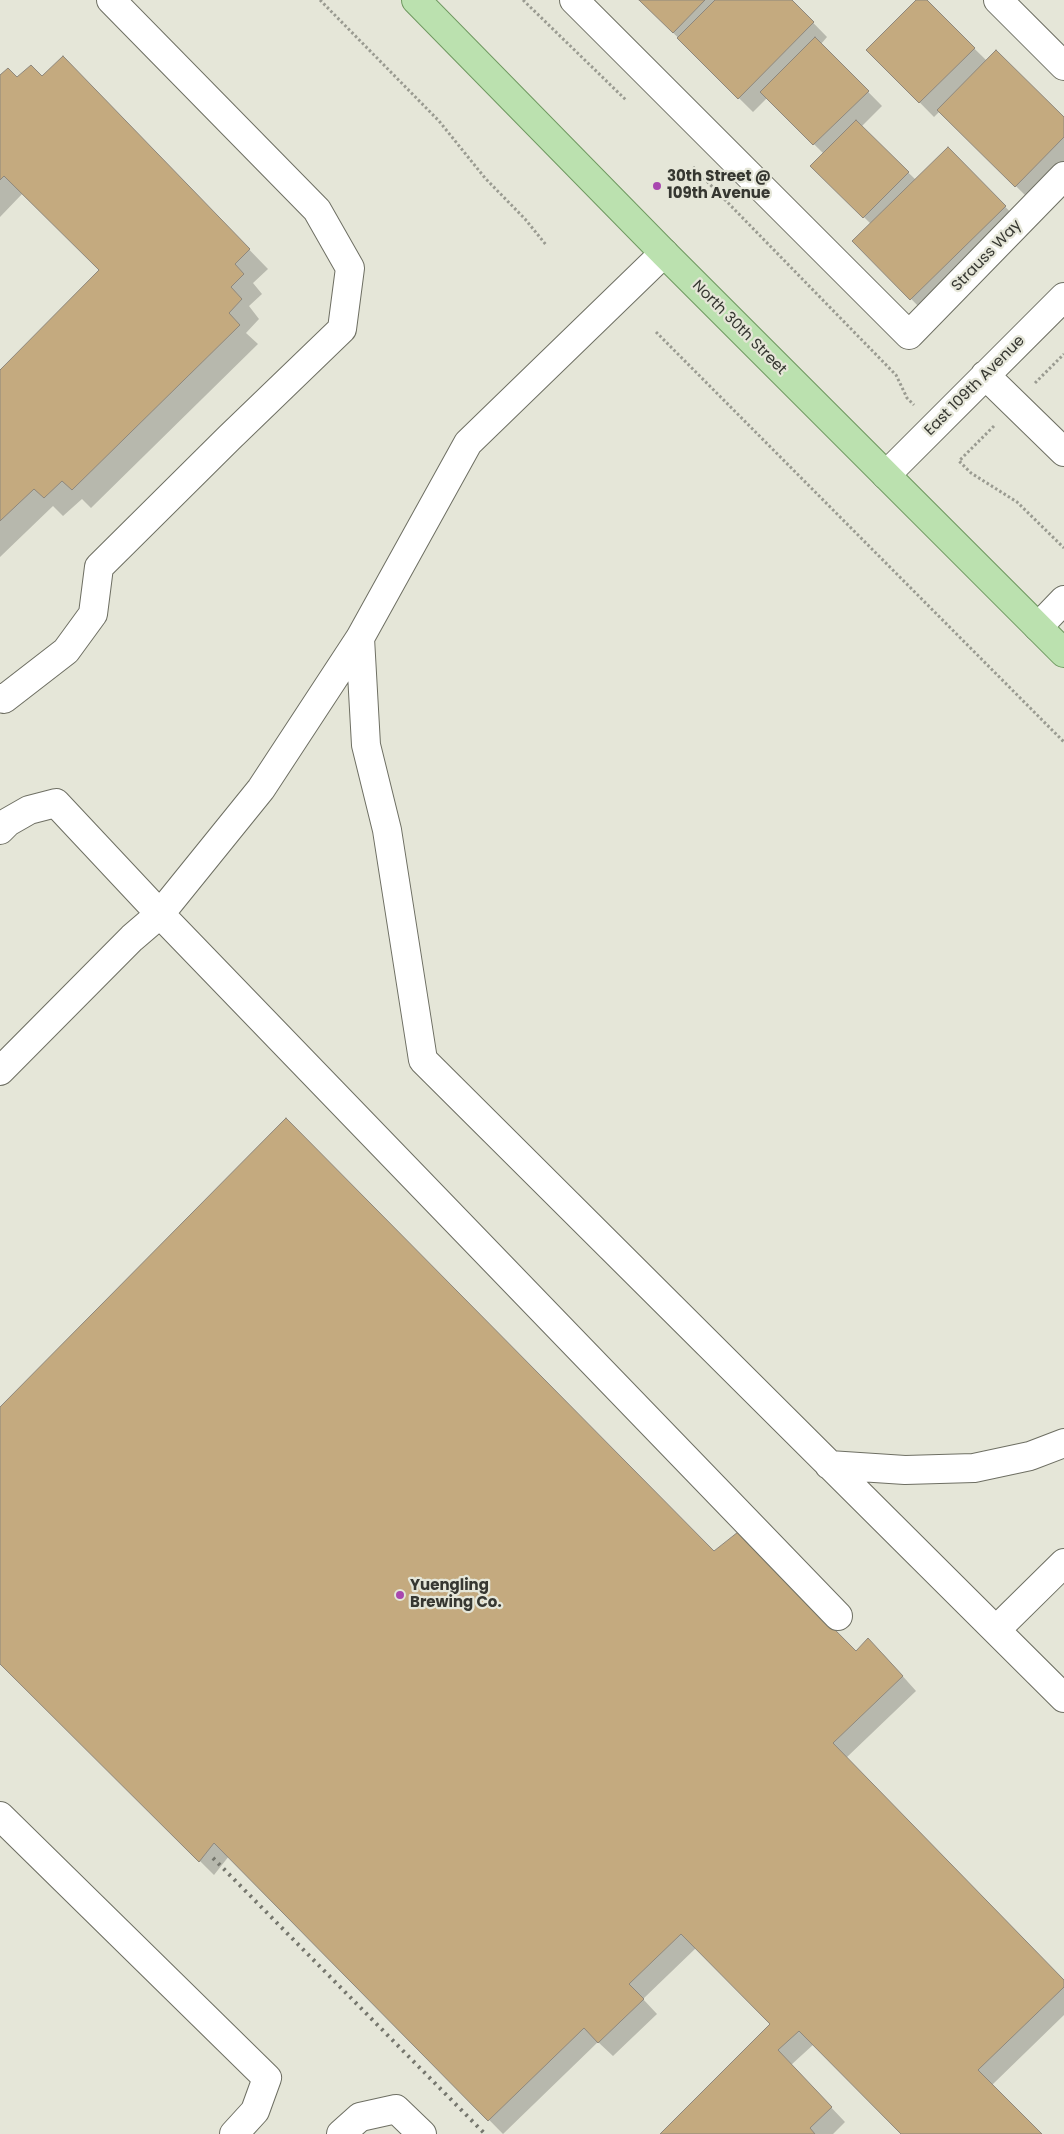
<!DOCTYPE html>
<style>
body{margin:0}
canvas{display:block;background:#e5e6d8}
</style>
<canvas width="1064" height="2134"></canvas>
<script>
const ctx = document.querySelector('canvas').getContext('2d');
ctx.lineJoin = 'round';
function paint(path, color) {
  ctx.fillStyle = color;
  ctx.fill(path, 'evenodd');
}
function toPath(rows) {
  const path = new Path2D();
  for (const r of rows) {
    path.moveTo(r[0], r[1]);
    for (let i = 2; i < r.length; i += 2) path.lineTo(r[i], r[i + 1]);
  }
  return path;
}
function strokePath(path, color, width, dash) {
  ctx.strokeStyle = color;
  ctx.lineWidth = width;
  ctx.lineCap = dash ? 'butt' : 'round';
  ctx.setLineDash(dash || []);
  ctx.stroke(path);
}
function label(font, color, halo, rows, align = 'center') {
  ctx.font = font + ' Poppins,sans-serif';
  ctx.lineWidth = 4.5;
  ctx.setLineDash([]);
  ctx.textBaseline = 'middle';
  ctx.strokeStyle = halo;
  ctx.fillStyle = color;
  for (const [text, x, y, turn = 0] of rows) {
    ctx.save();
    ctx.translate(x, y);
    ctx.rotate((+turn || 0) * Math.PI / 180);
    ctx.textAlign = isNaN(turn) ? turn : align;
    if (halo) ctx.strokeText(text, 0, 0);
    ctx.fillText(text, 0, 0);
    ctx.restore();
  }
}
paint(toPath([
 [640,0,791,0,827,37,821,44,882,106,861,127,916,180,963,163,1019,221,925,313,854,241,871,224,812,166,824,154,767,98,753,112],
 [918,0,925,0,987,61,1064,119,1064,166,1030,200,940,111,934,117,868,50],
 [0,77,17,78,82,77,268,269,253,283,262,294,249,306,259,319,246,333,258,344,91,508,82,499,63,516,53,506,0,557,0,371,100,270,23,193,0,217],
 [0,1409,714,1552,856,1652,883,1654,916,1691,846,1758,1064,1981,1064,2015,992,2085,1040,2134,902,2134,814,2044,791,2065,845,2122,833,2134,662,2134,771,2024,696,1948,643,1999,657,2014,613,2056,598,2042,503,2134,229,1856,214,1875,0,1662]
]), '#0003');
const building = toPath([
 [639,0,705,0,673,33,639,0],
 [715,0,792,0,814,22,738,99,677,38,715,0],
 [916,0,927,0,975,48,919,103,866,50,916,0],
 [815,37,869,91,813,145,760,92,815,37],
 [996,50,1064,117,1064,137,1015,187,937,110,996,50],
 [63,56,250,249,235,264,244,274,231,287,242,299,229,313,240,325,72,490,62,481,44,498,34,489,0,521,0,370,99,270,4,176,0,180,0,75,8,68,17,77,31,65,42,76,63,56],
 [856,120,909,172,863,218,810,166,856,120],
 [948,147,1006,206,910,300,852,241,948,147],
 [286,1118,714,1551,738,1532,856,1651,868,1638,903,1676,833,1743,1064,1980,1064,1987,978,2070,1042,2134,901,2134,799,2031,778,2050,832,2107,810,2128,815,2134,660,2134,770,2024,681,1934,629,1984,644,1999,598,2043,584,2028,488,2121,214,1843,199,1862,0,1664,0,1407,286,1118]
]);
paint(building, '#c4aa7f');
strokePath(building, '#8e877c', 1);
const minor = toPath([
 [574,0,909,335,1064,176],
 [998,0,1064,66],
 [664,253,468,443,360,638,261,789,160,914,838,1616],
 [985,375,1064,452],
 [886,475,1064,297],
 [1038,627,1064,600],
 [360,638,366,745,387,830,423,1060,1064,1698],
 [0,698,4,699,66,651,93,614,99,567,229,438,342,329,350,268,317,210,111,0],
 [0,830,8,822,29,810,56,803,160,914,132,938,0,1071],
 [829,1465,905,1470,974,1468,1030,1456,1064,1443],
 [996,1630,1064,1563],
 [0,1816,267,2078,255,2111,234,2134],
 [341,2134,360,2117,396,2109,422,2134]
]);
const major = toPath([
 [416,0,664,253,1064,653]
]);
strokePath(minor, '#6e6f63', 30);
strokePath(major, '#6f9860', 30);
strokePath(toPath([
 [320,0,439,121,485,178,525,219,547,246],
 [523,0,627,101],
 [693,167,896,375,907,398,914,405],
 [656,332,1064,742],
 [1035,383,1064,354],
 [994,426,959,461,971,473,1017,502,1064,548]
]), '#9a9b91', 3, [2.5, 2.5]);
strokePath(minor, '#fff', 28);
strokePath(major, '#bbe1af', 28);
strokePath(toPath([
 [213,1858,485,2134]
]), '#75766d', 4, [2.5, 5]);
for (const [x, y, r, color] of [
 [657,186,5,"#a847af"],
 [400,1595,5,"#a847af"]
]) {
  const dot = new Path2D();
  dot.arc(x, y, r, 0, 2 * Math.PI);
  ctx.fillStyle = color;
  ctx.fill(dot);
  strokePath(dot, '#e5e6d8', 2);
}
label('bold 15px', '#363731', '#e5e6d8', [
 ["30th Street @",667,177],
 ["109th Avenue",667,194],
 ["Yuengling",410,1586],
 ["Brewing Co.",410,1603]
], 'left');
label('15px', '#363731', '#e5e6d8', [
 ["Strauss Way",987,256,-46],
 ["North 30th Street",739,328,45],
 ["East 109th Avenue",975,386,-45]
]);
</script>
